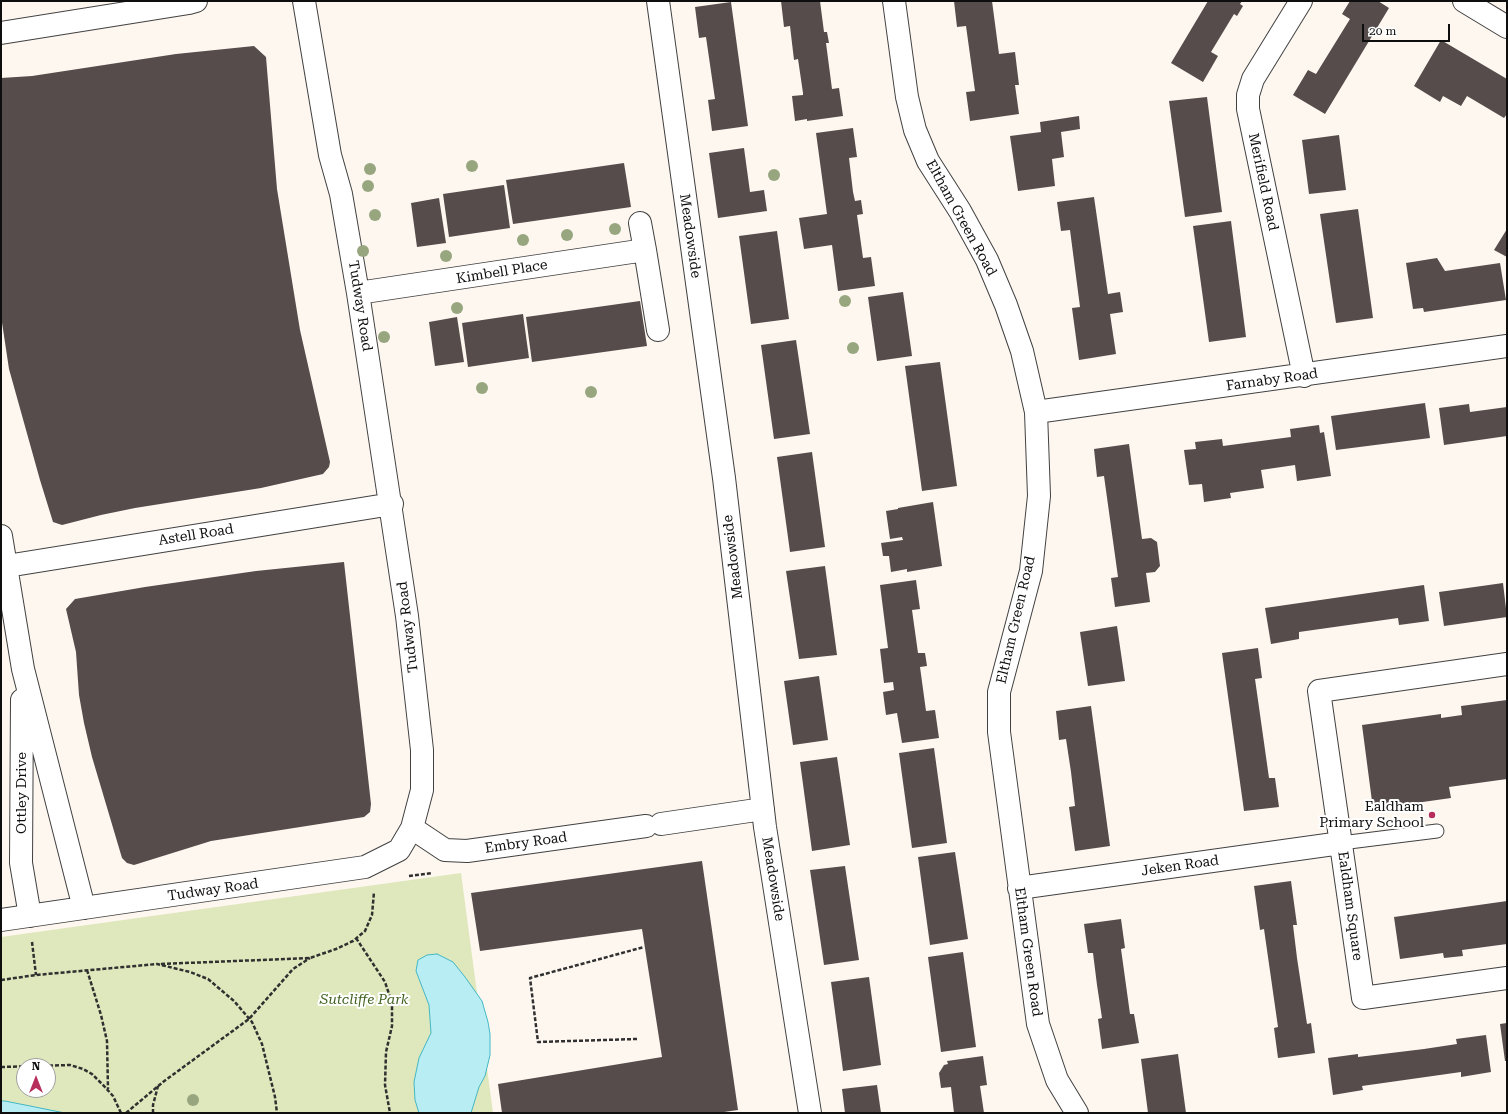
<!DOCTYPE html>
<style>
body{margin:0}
#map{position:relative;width:1508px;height:1114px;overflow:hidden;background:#fef7f0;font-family:"Roboto Serif",serif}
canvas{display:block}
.frame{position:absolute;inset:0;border:2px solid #0e0e0e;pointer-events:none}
.north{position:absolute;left:16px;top:1058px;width:40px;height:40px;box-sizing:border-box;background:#fff;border:1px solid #9f9f9f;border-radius:50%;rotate:0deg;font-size:11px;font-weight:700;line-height:16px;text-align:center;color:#0e0e0e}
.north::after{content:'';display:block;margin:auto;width:14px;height:18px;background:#b72e5c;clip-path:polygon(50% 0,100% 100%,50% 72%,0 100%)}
.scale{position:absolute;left:1362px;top:24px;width:88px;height:18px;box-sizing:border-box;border:2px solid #0e0e0e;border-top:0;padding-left:5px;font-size:12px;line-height:14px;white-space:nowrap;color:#0e0e0e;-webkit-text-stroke:3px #fff;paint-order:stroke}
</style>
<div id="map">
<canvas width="1508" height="1114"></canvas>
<div class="frame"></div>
<div class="north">N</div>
<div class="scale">20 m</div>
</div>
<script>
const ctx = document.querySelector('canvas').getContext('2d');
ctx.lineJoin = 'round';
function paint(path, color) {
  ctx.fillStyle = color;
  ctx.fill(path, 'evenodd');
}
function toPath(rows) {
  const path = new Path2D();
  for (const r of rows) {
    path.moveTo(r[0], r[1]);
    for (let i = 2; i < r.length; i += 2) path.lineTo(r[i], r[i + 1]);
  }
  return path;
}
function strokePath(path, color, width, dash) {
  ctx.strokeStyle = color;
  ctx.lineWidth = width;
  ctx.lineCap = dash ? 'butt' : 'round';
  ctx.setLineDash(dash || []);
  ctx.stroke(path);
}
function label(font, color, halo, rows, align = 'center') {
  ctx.font = font + ' "Roboto Serif",serif';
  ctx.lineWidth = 4;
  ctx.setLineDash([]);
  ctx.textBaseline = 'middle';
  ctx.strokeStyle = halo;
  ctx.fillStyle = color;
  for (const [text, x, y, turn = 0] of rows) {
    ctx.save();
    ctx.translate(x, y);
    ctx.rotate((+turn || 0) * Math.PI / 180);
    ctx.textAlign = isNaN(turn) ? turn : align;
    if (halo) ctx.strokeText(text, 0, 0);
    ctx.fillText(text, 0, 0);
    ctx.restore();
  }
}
paint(toPath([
 [461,873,493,1113,1,1113,1,937],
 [24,1066,48,1066,48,1090,24,1090]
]), '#dfe7bc');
const water = toPath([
 [437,954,453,962,465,977,482,1001,488,1022,490,1034,490,1055,485,1076,479,1087,471,1113,419,1113,415,1100,414,1082,419,1058,431,1033,429,1005,416,971,418,960,427,955,437,954],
 [1,1101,5,1101,65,1113,1,1113,1,1101]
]);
paint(water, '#b8eef3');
strokePath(water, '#43b7c5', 1);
paint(toPath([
 [781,1,820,1,824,32,827,32,829,43,826,43,832,89,839,88,843,116,807,121,807,119,795,121,792,96,803,95,803,93,798,59,794,60,790,26,784,27],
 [954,1,992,1,999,54,1015,52,1019,85,1015,85,1019,114,970,121,966,92,975,91,966,26,957,27],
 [1208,1,1242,1,1240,4,1243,6,1237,16,1234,14,1211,52,1218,56,1203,82,1171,63],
 [1350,1,1378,1,1389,8,1325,114,1293,95,1308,70,1316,74,1350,19,1342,14],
 [731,2,748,126,712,131,708,100,715,99,706,37,699,38,695,7],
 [1441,40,1507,79,1507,114,1504,118,1467,96,1461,106,1443,96,1440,102,1414,86],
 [254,46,266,57,277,189,300,330,330,462,329,467,323,474,261,488,135,508,101,515,62,525,53,522,40,480,9,369,1,316,1,78,32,76,176,54],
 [1207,97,1222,212,1185,217,1169,101],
 [1079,116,1080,129,1061,132,1064,157,1052,159,1055,186,1018,191,1010,136,1041,132,1040,122],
 [853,128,857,157,849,158,853,192,855,201,861,200,863,214,857,215,863,258,871,257,875,286,838,291,832,245,804,249,799,218,827,214,816,133],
 [1339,135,1346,190,1309,194,1302,140],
 [744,148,750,192,764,190,767,211,718,218,709,153],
 [624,163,631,207,513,224,506,180],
 [504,185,510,228,449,237,443,194],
 [1094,197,1108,294,1120,292,1123,312,1110,314,1116,354,1079,360,1072,308,1080,307,1070,230,1061,231,1057,202],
 [439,198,446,243,417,247,411,203],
 [1358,209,1373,318,1336,323,1320,214],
 [1231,221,1246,337,1209,342,1193,226],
 [1507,229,1507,257,1494,250],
 [777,231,789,319,751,324,739,236],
 [1437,258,1445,271,1500,263,1506,300,1424,312,1423,308,1413,309,1406,263],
 [903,292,912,356,877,361,868,297],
 [640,301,647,346,532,362,526,317],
 [523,314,529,358,468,367,462,323],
 [457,317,464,362,435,366,429,322],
 [796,340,810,434,774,439,761,345],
 [940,362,957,486,922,491,905,366],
 [1425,403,1430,438,1336,450,1331,416],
 [1469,404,1470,412,1507,407,1507,436,1444,445,1439,408],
 [1319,425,1320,433,1324,432,1331,476,1297,481,1295,465,1261,470,1264,488,1230,493,1231,498,1204,502,1202,484,1189,485,1184,450,1196,449,1195,442,1222,439,1223,446,1291,437,1290,429],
 [1129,444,1142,539,1151,538,1157,542,1160,566,1155,572,1146,573,1150,602,1115,607,1111,578,1118,577,1104,476,1097,477,1094,449],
 [812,452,825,547,790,552,777,457],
 [933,502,942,566,907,572,907,569,891,572,889,556,883,556,881,543,903,540,902,537,890,539,886,511,898,509,898,508],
 [344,562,371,804,370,812,364,817,211,841,134,865,127,863,122,858,92,757,84,723,79,695,76,652,66,609,75,599,145,587,256,571],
 [825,566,837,655,799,659,786,571],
 [916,580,920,609,912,610,918,653,925,653,927,666,920,667,926,711,935,710,939,738,902,743,897,713,886,715,883,692,894,690,893,682,884,683,880,649,888,648,880,585],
 [1503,583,1507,617,1444,626,1439,592],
 [1424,585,1429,621,1399,625,1398,618,1299,632,1299,639,1271,644,1265,608],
 [1117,626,1125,681,1088,686,1080,632],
 [1258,648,1262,678,1255,679,1269,778,1275,778,1279,807,1244,811,1222,653],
 [819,676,828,740,793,745,784,681],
 [1507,700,1507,779,1449,787,1451,798,1373,809,1362,725,1441,714,1441,718,1462,715,1461,706],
 [1091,706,1110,846,1075,851,1069,807,1075,806,1071,772,1066,739,1059,740,1056,711],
 [934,748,947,843,912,848,899,753],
 [837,757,850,845,812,851,800,762],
 [955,852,968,939,930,945,918,857],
 [702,861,738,1110,717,1113,502,1113,498,1084,662,1057,642,929,480,951,471,893],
 [845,866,859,960,824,965,810,870],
 [1291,881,1297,925,1293,925,1297,958,1307,1024,1311,1023,1315,1053,1278,1058,1274,1028,1278,1027,1264,929,1260,930,1254,886],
 [1507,901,1507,944,1462,950,1463,956,1444,958,1443,953,1400,959,1394,917],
 [1121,919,1125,948,1121,949,1130,1014,1134,1014,1139,1043,1102,1049,1098,1019,1102,1018,1097,985,1093,953,1088,953,1084,924],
 [963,952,976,1047,941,1052,928,957],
 [869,977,881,1065,843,1071,831,982],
 [1507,1023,1507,1061,1505,1061,1500,1024],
 [1486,1035,1491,1072,1461,1077,1461,1072,1362,1086,1363,1090,1333,1095,1328,1058,1358,1054,1358,1057,1424,1049,1457,1044,1456,1039],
 [1178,1054,1186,1113,1148,1113,1141,1059],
 [983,1056,987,1085,980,1086,984,1113,954,1113,951,1087,941,1088,939,1073,944,1065,948,1064,947,1061],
 [877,1085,881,1113,845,1113,842,1089]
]), '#564c4b');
const service = toPath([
 [1341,843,1437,831]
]);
const minor = toPath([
 [658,1,724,478,765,827,810,1113],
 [894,1,907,97,915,130,928,161,960,211,987,260,1006,305,1022,351,1036,412,1039,496,1031,571,999,692,999,732,1038,1024,1057,1080,1077,1113],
 [1301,1,1253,79,1248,95,1248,109,1304,376],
 [1464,1,1507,27],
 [1,33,189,3,196,1],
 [645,250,658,330],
 [358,293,645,250,640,223],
 [1036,412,1507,346],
 [1,536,23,669,84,908],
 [1,567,392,504],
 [1507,664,1319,691,1363,998,1507,978],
 [22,700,21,863,30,916],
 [661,824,763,809],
 [412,828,445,850,467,851,646,826],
 [1019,888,1341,843],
 [1,920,365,867,399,850,412,828,422,790,422,750,407,616,358,293,341,194,330,155,304,1]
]);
strokePath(service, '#414141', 15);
strokePath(minor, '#414141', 24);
strokePath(toPath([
 [409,876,432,873],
 [356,938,385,982,392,1003,392,1026,386,1052,385,1085,390,1113],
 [32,942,36,975],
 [161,964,310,958,336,949,353,941,365,931,372,915,374,892],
 [87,970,101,1015,107,1041,108,1089],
 [1,980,36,975,157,964,190,972,208,979,234,1001,252,1022,262,1044,275,1097,277,1113],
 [637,1039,538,1042,530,978,644,947],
 [1,1067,70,1065,83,1069,92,1074,104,1086,113,1096,121,1113],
 [126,1113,163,1082,249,1019,293,969,310,958],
 [153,1113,153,1105,158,1086]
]), '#303030', 2.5, [4, 2]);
strokePath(service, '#fff', 13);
strokePath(minor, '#fff', 22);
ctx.fillStyle = '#97a67f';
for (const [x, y] of [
 [472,166],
 [370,169],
 [774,175],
 [368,186],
 [375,215],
 [615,229],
 [567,235],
 [523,240],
 [363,251],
 [446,256],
 [845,301],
 [457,308],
 [384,337],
 [853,348],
 [482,388],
 [591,392],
 [193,1100]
]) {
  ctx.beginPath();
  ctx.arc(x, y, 6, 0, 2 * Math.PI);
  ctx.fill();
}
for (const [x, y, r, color] of [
 [1432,815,4,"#b72e5c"]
]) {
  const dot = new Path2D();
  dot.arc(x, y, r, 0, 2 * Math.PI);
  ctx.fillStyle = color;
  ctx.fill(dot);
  strokePath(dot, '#fff', 1.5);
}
label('14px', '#0e0e0e', '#fff', [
 ["Merifield Road",1263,182,78],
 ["Eltham Green Road",961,218,61],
 ["Meadowside",690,236,82],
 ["Kimbell Place",502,272,-9],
 ["Tudway Road",360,306,81],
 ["Farnaby Road",1272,380,-8],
 ["Astell Road",196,535,-9],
 ["Meadowside",733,557,-97],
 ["Eltham Green Road",1016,620,-77],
 ["Tudway Road",408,627,-97],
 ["Ottley Drive",22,793,-90],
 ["Embry Road",526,843,-8],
 ["Jeken Road",1180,866,-8],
 ["Meadowside",773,879,81],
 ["Tudway Road",213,890,-8],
 ["Ealdham Square",1350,906,82],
 ["Eltham Green Road",1028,952,82]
]);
label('14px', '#0e0e0e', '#fff', [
 ["Ealdham",1424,807],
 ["Primary School",1424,823]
], 'right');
label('italic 14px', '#426322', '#fff', [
 ["Sutcliffe Park",364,1000]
]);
</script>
